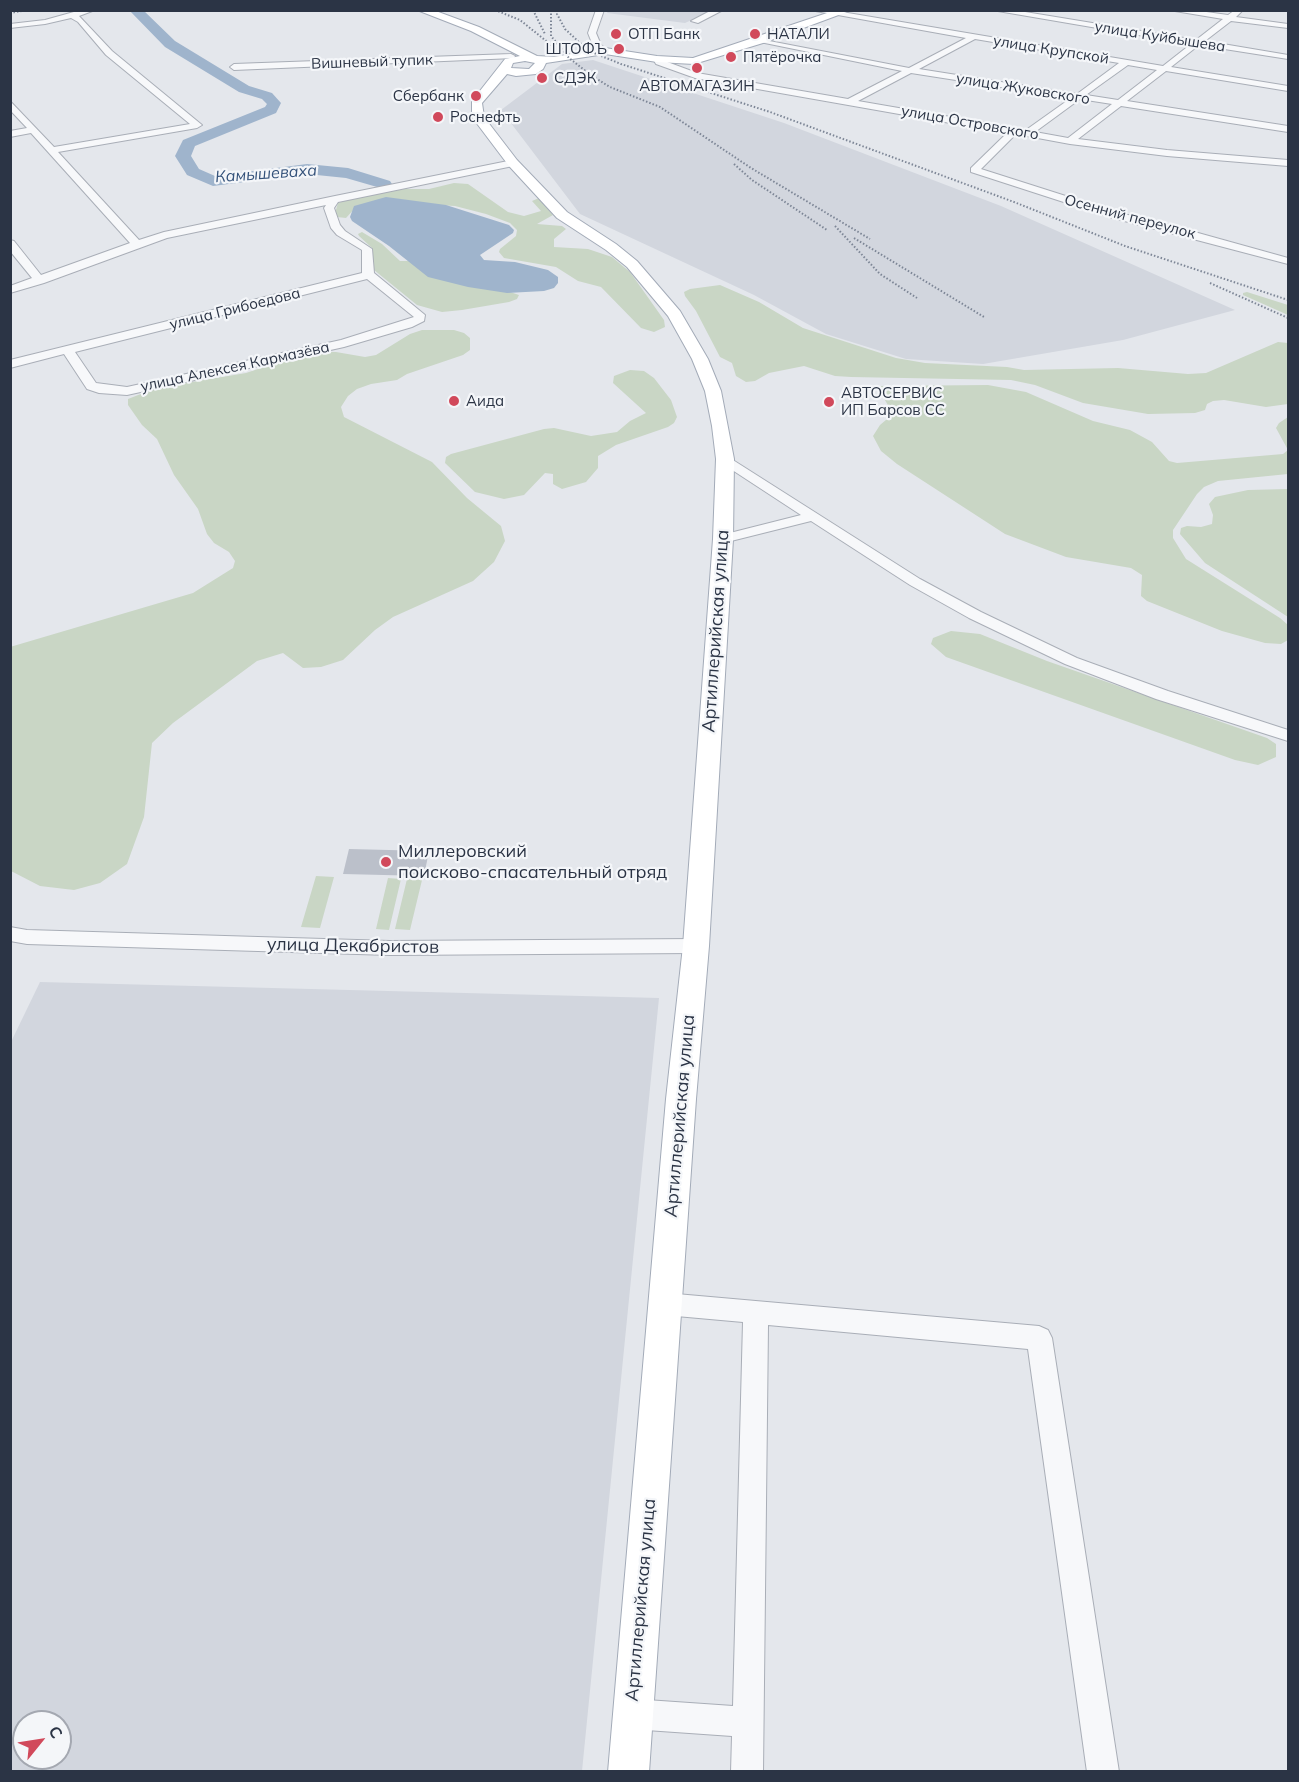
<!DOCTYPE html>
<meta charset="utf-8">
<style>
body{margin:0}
#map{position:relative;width:1299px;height:1782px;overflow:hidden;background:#e4e7ec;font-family:Mulish,sans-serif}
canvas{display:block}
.frame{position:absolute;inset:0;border:12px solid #2b3445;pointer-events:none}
.north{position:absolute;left:12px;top:1710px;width:60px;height:60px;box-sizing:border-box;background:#f4f6f9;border:2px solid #a4a8b1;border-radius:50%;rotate:60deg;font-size:16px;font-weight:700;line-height:24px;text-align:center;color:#2b3445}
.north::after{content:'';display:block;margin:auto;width:21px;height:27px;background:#d1495b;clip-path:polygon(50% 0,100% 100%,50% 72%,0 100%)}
</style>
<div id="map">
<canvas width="1299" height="1782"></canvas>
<div class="frame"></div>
<div class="north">С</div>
</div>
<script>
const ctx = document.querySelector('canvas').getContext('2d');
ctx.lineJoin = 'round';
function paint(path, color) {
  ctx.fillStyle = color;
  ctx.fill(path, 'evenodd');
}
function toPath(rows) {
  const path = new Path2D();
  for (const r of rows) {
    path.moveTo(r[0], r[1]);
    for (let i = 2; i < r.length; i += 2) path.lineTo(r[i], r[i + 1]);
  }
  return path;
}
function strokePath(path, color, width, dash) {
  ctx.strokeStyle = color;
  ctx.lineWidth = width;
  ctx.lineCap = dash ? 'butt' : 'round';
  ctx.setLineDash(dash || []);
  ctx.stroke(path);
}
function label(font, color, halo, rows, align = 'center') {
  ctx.font = font + ' Mulish,sans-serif';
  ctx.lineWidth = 4.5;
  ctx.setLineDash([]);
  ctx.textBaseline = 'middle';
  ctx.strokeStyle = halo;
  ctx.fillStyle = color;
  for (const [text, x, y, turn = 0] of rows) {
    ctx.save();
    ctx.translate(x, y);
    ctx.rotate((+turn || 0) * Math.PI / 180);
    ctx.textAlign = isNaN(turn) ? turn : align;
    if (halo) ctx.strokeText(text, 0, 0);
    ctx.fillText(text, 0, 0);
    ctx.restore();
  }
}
paint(toPath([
 [608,11,608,10,711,11,685,23,607,13],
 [593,60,784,123,1001,206,1235,310,1123,340,983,364,906,359,826,334,754,295,580,214,501,110,562,64],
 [40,982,659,998,582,1771,11,1771,10,1044],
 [24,1722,60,1722,60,1758,24,1758]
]), '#d2d6de');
paint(toPath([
 [454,183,468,184,508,212,524,216,541,211,532,201,539,198,553,215,537,224,562,226,566,229,554,239,554,247,588,249,612,257,630,272,664,320,665,327,654,332,641,328,601,287,578,281,556,267,504,258,499,252,500,249,516,236,517,230,510,223,486,214,455,206,403,203,356,207,346,218,337,217,335,213,338,203,353,198,404,189,429,189],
 [362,232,382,244,400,261,418,261,519,295,517,299,509,302,462,310,442,312,417,305,374,270,372,248,359,236,358,234],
 [720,285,759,302,803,328,896,358,925,363,1007,367,1024,370,1118,368,1188,374,1206,373,1278,342,1288,343,1288,404,1266,407,1224,400,1213,401,1207,404,1205,410,1195,413,1148,414,1083,403,1035,385,1011,380,851,377,835,376,804,366,769,373,755,381,746,382,736,376,732,363,720,357,696,311,685,296,684,292,690,289],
 [1247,292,1288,305,1288,315,1243,295,1243,293],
 [422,330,454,330,464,333,470,338,470,350,463,355,407,374,397,380,371,384,357,389,348,396,341,407,344,417,432,462,467,498,501,526,505,541,494,562,473,581,393,617,375,630,343,660,321,667,303,668,283,653,257,661,173,723,152,743,144,817,127,864,100,883,74,890,40,886,11,871,10,647,193,593,233,568,235,561,229,552,214,543,207,534,198,509,174,475,157,439,142,425,128,405,128,399,156,388,246,373,297,356,318,352,336,352,365,357,376,355,410,334],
 [630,370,644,371,654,378,671,400,677,417,674,423,668,427,616,445,598,456,598,468,586,482,562,489,553,484,553,474,545,473,524,495,504,499,475,492,445,463,446,457,451,454,544,429,554,428,591,436,617,432,630,421,646,413,613,383,614,376],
 [988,385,1026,392,1093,421,1130,430,1152,442,1169,461,1177,463,1283,454,1288,450,1276,428,1279,423,1288,417,1288,474,1218,481,1204,487,1197,494,1173,530,1173,538,1186,559,1280,618,1288,625,1288,640,1281,644,1265,643,1222,631,1147,601,1141,596,1142,575,1131,568,1066,557,1005,534,897,464,881,451,873,436,880,425,893,414,878,388,880,386],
 [1288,489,1288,617,1205,563,1180,534,1181,528,1187,526,1201,527,1212,524,1213,515,1209,504,1215,497,1248,490],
 [951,631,980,634,1047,661,1267,738,1276,744,1276,757,1258,765,1235,760,946,657,931,644,933,638],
 [316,876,334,877,320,928,301,927],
 [388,878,401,879,389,930,376,929],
 [407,879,422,880,410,930,395,929]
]), '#c9d6c5');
paint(toPath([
 [386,197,446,205,509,225,514,230,513,233,480,255,484,260,515,262,548,270,558,277,558,283,554,288,544,291,507,293,468,287,428,277,389,246,352,221,350,217,354,206]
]), '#9fb4cc');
paint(toPath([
 [129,10,143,10,175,41,249,86,272,93,281,103,276,113,195,146,191,156,199,169,215,176,307,164,348,168,390,181,392,184,384,189,346,178,307,174,213,186,187,175,175,156,183,140,265,107,267,104,262,99,239,92,165,47,129,10]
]), '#9fb4cc');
paint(toPath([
 [349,849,429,851,424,876,343,874]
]), '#bbc0ca');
const minor = toPath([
 [81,10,95,10,79,16,112,51,202,125,197,128,58,152,139,240,164,232,335,196,513,160,518,163,513,166,338,202,334,208,340,225,345,231,372,249,374,273,425,315,424,321,412,327,344,347,127,395,99,393,87,389,64,354,10,368,10,360,362,273,362,250,337,235,331,228,324,208,326,205,167,238,44,283,10,293,10,286,32,278,10,251,10,240,14,241,41,275,130,243,31,133,10,137,10,131,27,128,10,110,10,101,54,147,190,124,106,55,78,22,71,18,45,24,10,28,10,24,45,20,81,10],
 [367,279,414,317,341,340,127,387,96,383,75,352,367,279],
 [596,10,604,10,596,33,601,45,609,51,605,53,594,48,588,33,596,10],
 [712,10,723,10,698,23,691,21,712,10],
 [810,10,830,10,1163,66,1191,44,992,10,1013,10,1196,40,1223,19,1169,10,1192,10,1228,15,1235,10,1243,10,1236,17,1288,24,1288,28,1231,21,1205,41,1288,55,1288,59,1199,45,1171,67,1288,86,1288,91,1166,71,1127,101,1288,126,1288,132,1121,106,1078,139,1167,150,1288,160,1288,166,1167,156,1070,144,1016,134,981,169,1119,213,1155,221,1288,258,1288,264,1113,218,971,172,971,168,1007,133,695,78,656,64,653,59,660,57,662,60,697,73,848,99,902,71,755,41,759,39,909,68,966,38,810,10],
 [975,39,1119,63,1077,94,919,69,975,39],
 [1128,65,1157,70,1118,100,1086,95,1128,65],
 [911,73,1071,98,1026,130,858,101,911,73],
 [1080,99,1112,104,1068,138,1035,132,1080,99],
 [511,54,515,56,514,58,234,70,230,67,234,64,511,54],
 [725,455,920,579,981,612,1077,658,1168,691,1288,730,1288,741,1156,699,1065,664,969,618,910,585,811,521,723,543,718,542,716,539,718,536,801,515,720,462,718,459,725,455],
 [10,927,27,930,390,941,696,939,703,941,706,946,703,951,696,953,390,955,27,944,10,941,10,927],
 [665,1293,1039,1326,1048,1330,1052,1338,1119,1772,1087,1772,1028,1349,768,1325,763,1772,731,1772,732,1736,632,1729,621,1725,617,1714,621,1703,632,1699,733,1706,743,1322,665,1315,656,1312,652,1304,656,1296,665,1293]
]);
const major = toPath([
 [417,10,433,10,479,27,537,56,554,57,605,48,657,56,693,58,836,10,852,10,763,43,694,64,657,62,605,54,546,63,543,69,536,74,516,76,507,74,482,103,484,117,517,160,567,212,616,244,637,261,680,311,708,359,721,391,734,459,733,539,709,946,696,1099,649,1772,608,1772,666,1099,683,946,713,539,716,459,712,426,705,391,692,359,668,316,627,267,606,250,557,218,509,166,472,117,472,101,505,59,520,56,471,31,417,10],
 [525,61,535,63,529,69,511,68,513,63,525,61]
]);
strokePath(minor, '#a9aeb7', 2);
strokePath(major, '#a3abb8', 2);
paint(minor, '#f7f8fa');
paint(major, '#fff');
strokePath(toPath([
 [495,10,520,20,555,48],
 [533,10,545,34],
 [551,10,551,36,569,58,592,76,610,87,660,107,751,168,870,239],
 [558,10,557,14,565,29,580,43,594,53,621,64,770,112,1014,202,1125,246,1288,300],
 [10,13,27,10],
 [734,164,752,180,827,230],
 [835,226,880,274,917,298],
 [854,238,984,317],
 [1210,283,1288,318]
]), '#7d8696', 2, [1.5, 2]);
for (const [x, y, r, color] of [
 [616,34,6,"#d1495b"],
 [755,34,6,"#d1495b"],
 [619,49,6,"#d1495b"],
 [731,57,6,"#d1495b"],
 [697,68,6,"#d1495b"],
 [542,78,6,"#d1495b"],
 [476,96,6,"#d1495b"],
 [438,117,6,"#d1495b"],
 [454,401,6,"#d1495b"],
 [829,402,6,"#d1495b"],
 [386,862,6,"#d1495b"]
]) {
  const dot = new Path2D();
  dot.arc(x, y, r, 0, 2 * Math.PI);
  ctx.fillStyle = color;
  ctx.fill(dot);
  strokePath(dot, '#f4f6f9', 2);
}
label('15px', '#2b3445', '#f4f6f9', [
 ["ОТП Банк",628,34],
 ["НАТАЛИ",767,34],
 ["ШТОФЪ",607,49,"right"],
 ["Пятёрочка",743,57],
 ["СДЭК",554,78],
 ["АВТОМАГАЗИН",697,86,"center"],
 ["Сбербанк",464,96,"right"],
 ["Роснефть",450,117],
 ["АВТОСЕРВИС",841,393],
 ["ИП Барсов СС",841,410],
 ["Аида",466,401]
], 'left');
label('15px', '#2b3445', '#f4f6f9', [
 ["улица Куйбышева",1160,37,9],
 ["улица Крупской",1051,50,9],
 ["Вишневый тупик",372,62,-2],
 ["улица Жуковского",1023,89,9],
 ["улица Островского",970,123,10],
 ["Осенний переулок",1130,217,15],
 ["улица Грибоедова",235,309,-14],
 ["улица Алексея Кармазёва",235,367,-12]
]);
label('italic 16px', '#34527a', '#f4f6f9', [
 ["Камышеваха",266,174,-4]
]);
label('18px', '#2b3445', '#f4f6f9', [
 ["Артиллерийская улица",716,631,-86],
 ["улица Декабристов",353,946,1],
 ["Артиллерийская улица",680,1116,-85],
 ["Артиллерийская улица",641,1600,-85]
]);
label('18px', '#2b3445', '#f4f6f9', [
 ["Миллеровский",398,852],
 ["поисково-спасательный отряд",398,873]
], 'left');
</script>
